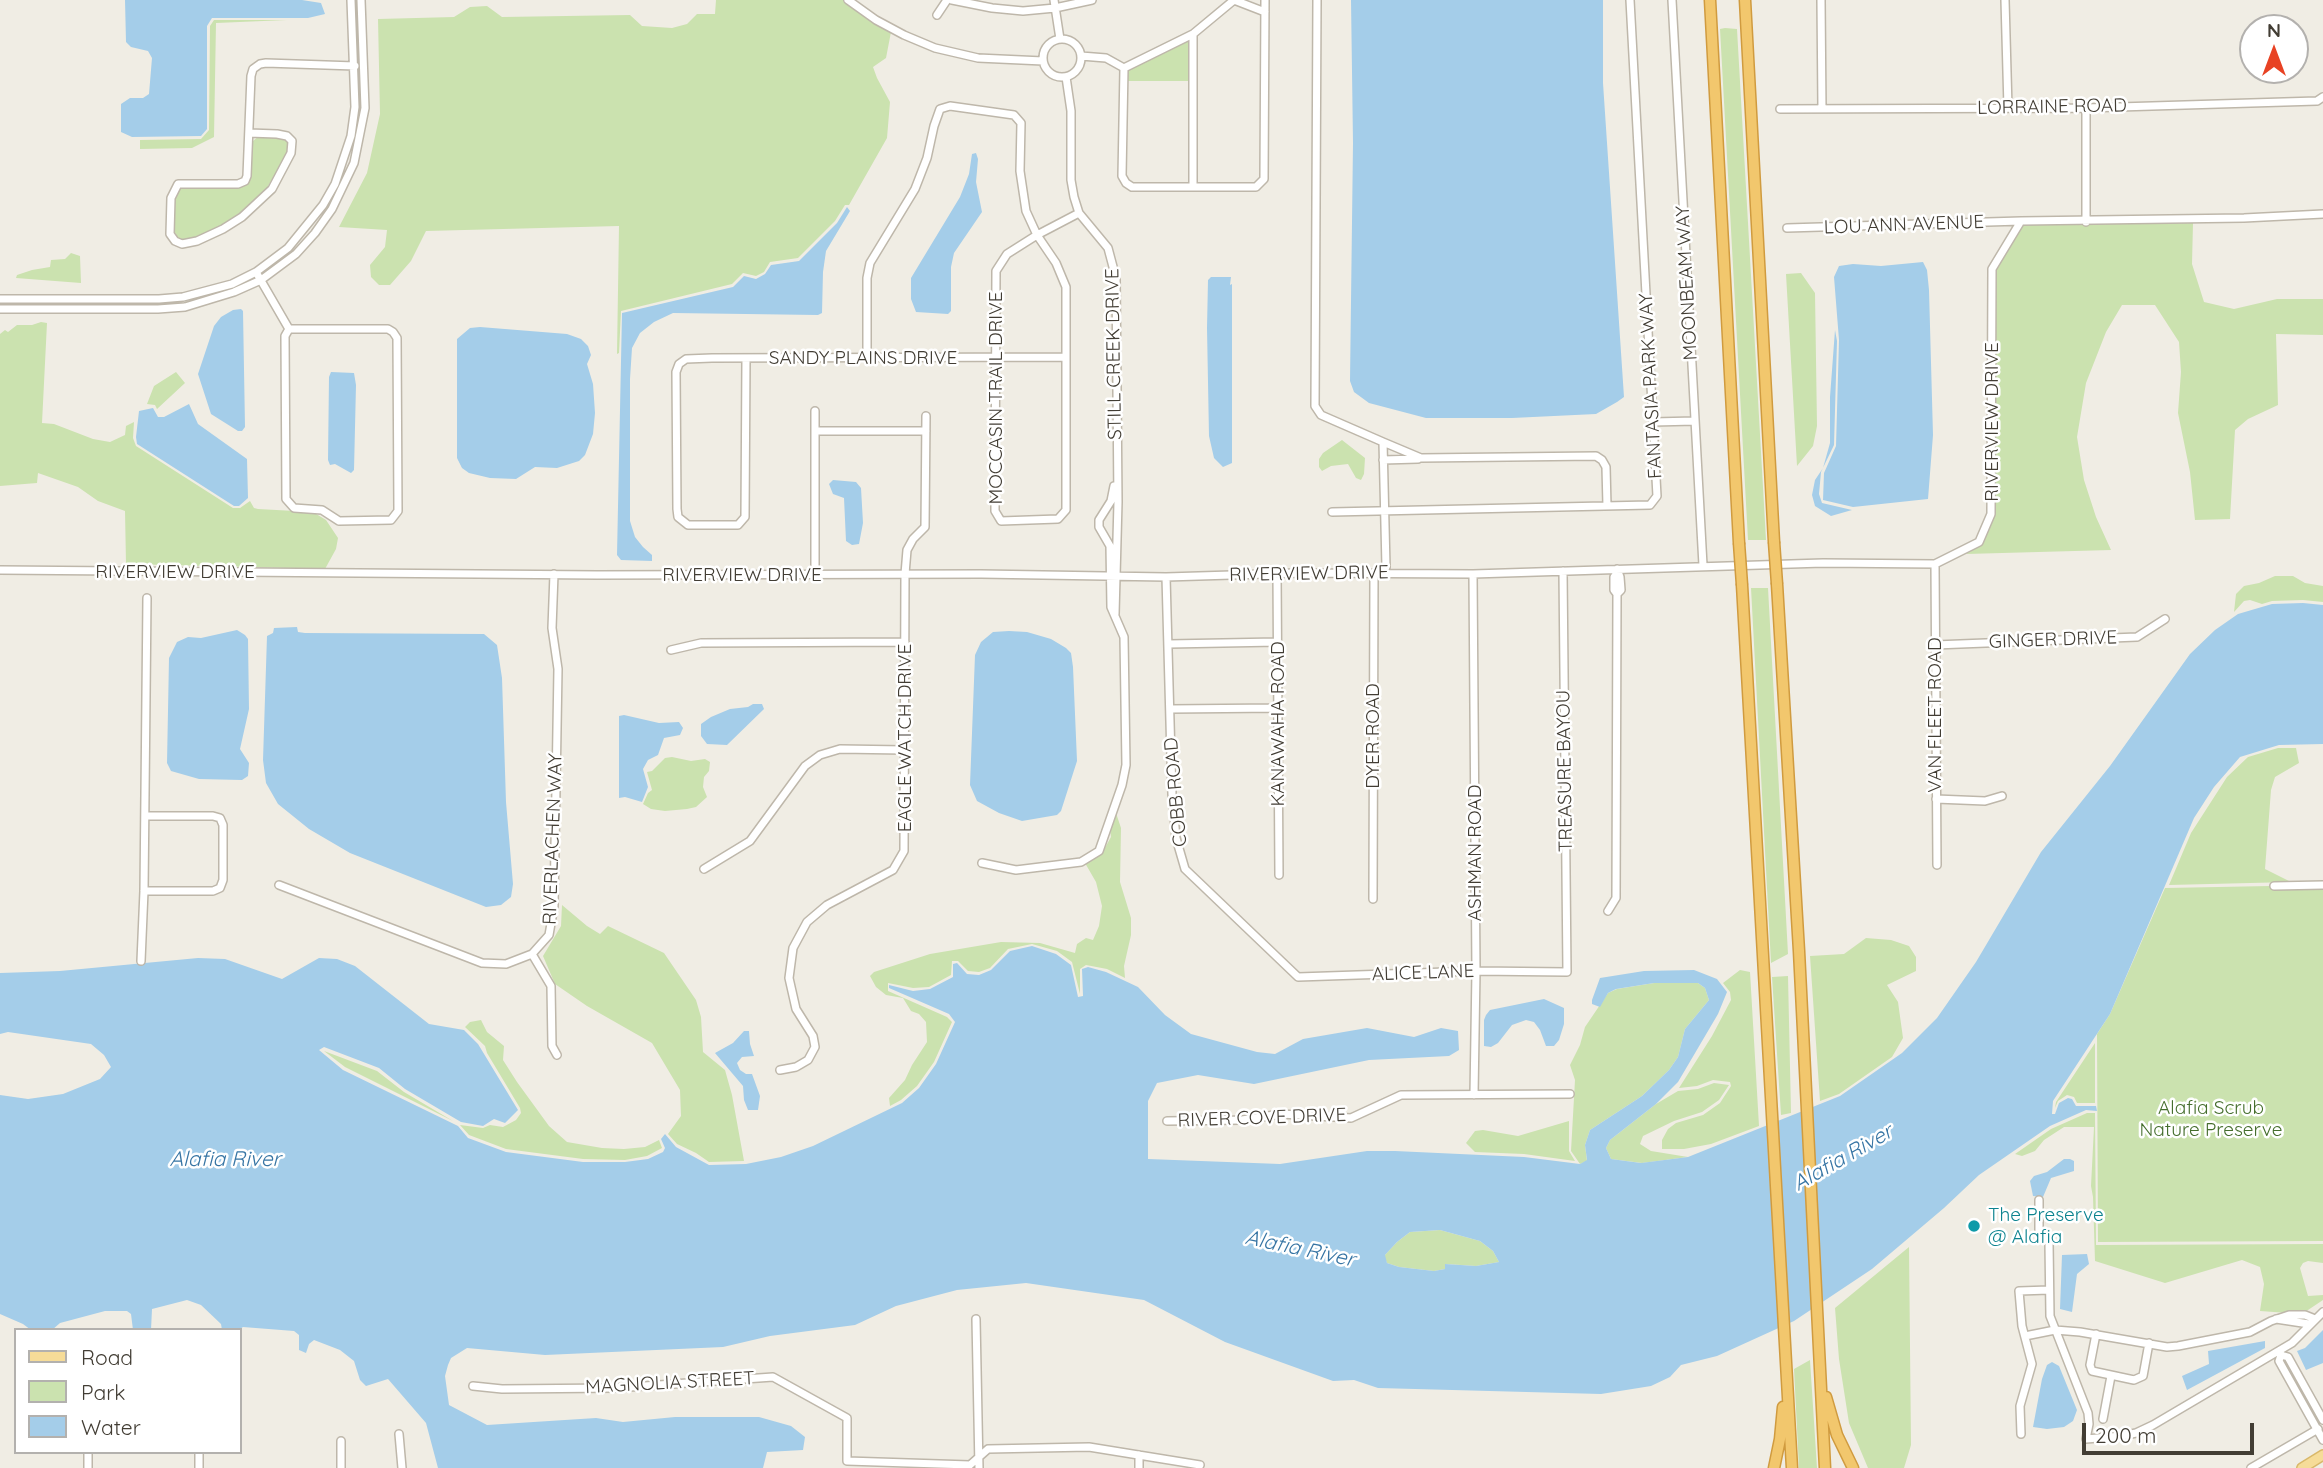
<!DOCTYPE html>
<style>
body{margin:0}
#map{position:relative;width:2323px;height:1468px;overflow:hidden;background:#f0ede4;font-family:Quicksand,sans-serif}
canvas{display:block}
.legend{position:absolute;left:14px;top:1328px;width:228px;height:126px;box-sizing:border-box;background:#fff;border:2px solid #b3b1ae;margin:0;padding:9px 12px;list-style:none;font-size:21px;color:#423d34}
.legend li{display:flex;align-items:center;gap:14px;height:35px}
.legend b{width:35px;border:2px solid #b3b1ae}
.north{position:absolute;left:2239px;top:14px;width:70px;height:70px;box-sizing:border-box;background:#fff;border:2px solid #b3b1ae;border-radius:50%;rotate:0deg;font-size:19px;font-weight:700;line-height:28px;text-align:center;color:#423d34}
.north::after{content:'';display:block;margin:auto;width:24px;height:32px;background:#e84223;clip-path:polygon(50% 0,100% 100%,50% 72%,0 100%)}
.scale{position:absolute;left:2082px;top:1423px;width:172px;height:32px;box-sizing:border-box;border:4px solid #423d34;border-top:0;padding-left:9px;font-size:21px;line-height:24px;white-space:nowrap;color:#423d34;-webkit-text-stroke:5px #fff;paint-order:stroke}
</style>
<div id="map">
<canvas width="2323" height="1468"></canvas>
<ul class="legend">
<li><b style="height:9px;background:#f6dc98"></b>Road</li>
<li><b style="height:19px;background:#cbe2af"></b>Park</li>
<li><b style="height:19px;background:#a4cde9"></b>Water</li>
</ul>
<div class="north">N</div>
<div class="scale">200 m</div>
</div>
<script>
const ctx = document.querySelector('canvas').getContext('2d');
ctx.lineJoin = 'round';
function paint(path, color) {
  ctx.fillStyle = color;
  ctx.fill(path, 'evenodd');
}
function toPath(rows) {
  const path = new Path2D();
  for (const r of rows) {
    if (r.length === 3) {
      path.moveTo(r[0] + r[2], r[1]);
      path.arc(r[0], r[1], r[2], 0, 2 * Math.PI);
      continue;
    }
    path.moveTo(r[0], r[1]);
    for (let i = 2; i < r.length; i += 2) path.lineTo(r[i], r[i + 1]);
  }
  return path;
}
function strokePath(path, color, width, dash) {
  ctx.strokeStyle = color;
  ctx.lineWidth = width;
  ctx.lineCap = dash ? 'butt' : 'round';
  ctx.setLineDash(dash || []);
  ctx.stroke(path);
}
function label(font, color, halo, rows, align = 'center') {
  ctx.font = font + ' Quicksand,sans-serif';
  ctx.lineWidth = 5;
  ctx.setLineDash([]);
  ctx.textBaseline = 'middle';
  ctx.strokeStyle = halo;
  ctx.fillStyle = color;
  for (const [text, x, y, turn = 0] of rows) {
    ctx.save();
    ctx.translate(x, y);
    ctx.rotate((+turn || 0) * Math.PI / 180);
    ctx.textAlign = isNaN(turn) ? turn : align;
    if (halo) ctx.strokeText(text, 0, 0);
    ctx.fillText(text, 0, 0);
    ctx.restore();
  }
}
paint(toPath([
 [716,0,843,0,891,32,886,58,873,67,877,78,890,102,887,138,849,205,845,205,835,221,798,258,770,262,764,272,756,276,743,273,732,284,621,311,619,353,617,354,619,226,426,231,411,261,390,285,379,285,371,277,370,265,385,247,387,230,339,227,367,173,380,114,378,19,454,17,470,7,487,6,502,17,630,15,642,26,672,28,687,24,697,14,715,14],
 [214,20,287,20,216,23,214,137,192,148,140,149,140,140,201,139,209,130,210,26],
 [1725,28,1737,29,1766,540,1748,540,1720,29],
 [1190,40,1191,81,1128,81,1128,69],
 [259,136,282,137,286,139,291,148,265,191,243,213,227,224,192,239,179,239,174,231,175,196,180,187,241,187,250,178,253,141],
 [2193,223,2192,264,2204,302,2234,309,2277,299,2323,299,2323,335,2276,334,2278,405,2248,419,2235,430,2230,519,2195,520,2190,472,2178,413,2181,372,2179,342,2155,305,2122,305,2106,332,2086,383,2077,437,2084,480,2096,517,2111,550,1966,554,1980,545,1996,503,1995,270,2023,225],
 [71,253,80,256,81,283,16,278,17,275,32,270,50,267,51,260,65,259],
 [1801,273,1815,293,1817,426,1813,446,1797,466,1786,274],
 [41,322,47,323,42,423,54,424,93,439,110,442,125,435,126,426,134,422,133,438,136,446,233,508,240,508,250,501,254,508,258,509,313,512,326,520,338,538,336,549,325,569,126,564,125,511,98,501,78,487,38,473,37,483,0,486,0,334,5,330,8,332,17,325,32,325],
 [176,372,185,383,157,409,155,405,147,404,154,386],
 [1342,440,1365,458,1364,474,1361,480,1356,478,1348,464,1331,466,1322,471,1319,467,1319,459,1323,453],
 [2275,576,2293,576,2305,583,2323,586,2323,602,2303,600,2272,601,2262,604,2250,600,2244,601,2234,612,2236,594,2244,586,2259,583],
 [1751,588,1768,588,1788,954,1771,963],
 [2278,748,2296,748,2299,763,2275,777,2271,790,2265,869,2291,882,2169,885,2191,833,2227,777,2248,757],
 [672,757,691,761,705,759,710,762,709,771,704,777,703,787,707,797,696,807,687,809,665,811,651,809,643,804,648,793,652,790,647,772,652,771,665,758],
 [1116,813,1121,828,1120,882,1131,918,1131,935,1124,966,1125,978,1107,969,1086,965,1080,969,1080,994,1072,962,1057,951,1032,944,1008,949,990,968,979,972,968,971,958,961,952,961,951,975,929,987,913,988,888,983,888,991,947,1017,952,1022,934,1062,917,1086,901,1100,890,1106,889,1098,905,1080,912,1065,927,1042,926,1022,919,1014,911,1011,903,998,886,995,876,987,870,976,874,972,930,954,1001,942,1040,943,1075,953,1077,944,1086,938,1093,940,1099,926,1102,906,1096,882,1085,863,1102,853,1111,837,1110,829],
 [2323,885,2323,1241,2098,1242,2097,1034,2110,1014,2165,888],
 [562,905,587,926,600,934,608,926,664,953,696,1000,701,1017,703,1052,725,1070,732,1095,744,1161,709,1162,696,1153,677,1144,668,1134,681,1116,680,1090,652,1043,587,1006,555,984,543,956,561,926],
 [1866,938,1891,940,1909,946,1916,957,1916,971,1887,985,1898,1002,1903,1038,1892,1057,1839,1094,1820,1101,1810,956,1844,954],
 [1740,970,1750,972,1759,1126,1711,1144,1684,1149,1662,1149,1662,1140,1668,1129,1676,1123,1703,1115,1720,1103,1731,1086,1730,1082,1713,1080,1697,1086,1679,1088,1712,1036,1731,1000,1730,992,1723,983],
 [1788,976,1791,1113,1781,1115,1772,977],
 [1654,983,1698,983,1705,988,1709,1000,1685,1029,1678,1057,1669,1070,1642,1096,1590,1130,1585,1145,1587,1161,1580,1164,1571,1151,1575,1080,1570,1065,1580,1045,1585,1027,1608,993,1617,989],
 [481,1020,487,1032,504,1046,503,1060,517,1082,549,1126,567,1142,602,1148,624,1149,645,1147,659,1140,662,1148,647,1156,625,1160,583,1159,506,1149,469,1135,460,1125,483,1128,490,1125,503,1127,516,1120,521,1113,520,1108,487,1053,485,1046,465,1027,470,1022],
 [2095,1043,2095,1103,2077,1103,2074,1097,2067,1095,2058,1101,2055,1108,2056,1102],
 [324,1051,377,1071,404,1092,453,1121,345,1067],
 [1714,1083,1729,1085,1719,1100,1702,1112,1674,1121,1643,1136,1640,1144,1651,1151,1688,1157,1642,1163,1611,1159,1606,1148,1610,1140,1656,1104,1678,1091,1698,1089],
 [2087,1113,2095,1113,2096,1245,2323,1244,2323,1263,2308,1261,2303,1263,2300,1268,2308,1296,2323,1295,2323,1300,2302,1314,2260,1311,2264,1284,2260,1267,2242,1260,2165,1283,2095,1261,2093,1197,2091,1186,2094,1127,2064,1127,2044,1140,2035,1151,2022,1156,2015,1154,2051,1129],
 [1569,1121,1569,1151,1575,1161,1524,1154,1475,1152,1466,1143,1475,1131,1483,1130,1518,1136],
 [1440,1230,1480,1241,1493,1251,1499,1262,1476,1266,1446,1264,1445,1269,1434,1271,1399,1267,1387,1263,1384,1256,1397,1242,1410,1232],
 [1909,1247,1911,1445,1904,1468,1868,1468,1849,1423,1839,1359,1835,1308],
 [1810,1360,1817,1468,1799,1468,1794,1369]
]), '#cbe2af');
paint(toPath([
 [125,0,302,0,321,3,325,14,308,18,212,18,207,26,207,129,201,136,132,137,121,132,121,104,130,98,143,98,149,94,152,58,148,51,131,47,126,42],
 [1351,0,1603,0,1603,83,1624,397,1617,402,1596,414,1512,418,1426,418,1369,403,1354,392,1350,381,1353,143],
 [976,153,978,159,976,182,982,212,954,253,951,267,951,311,948,314,916,312,911,299,911,278,960,197,969,174,972,154],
 [847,207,850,211,826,251,823,272,822,313,818,315,673,313,654,322,640,333,632,348,630,379,630,521,635,537,643,547,652,555,652,561,621,560,617,555,622,313,733,287,744,276,756,279,765,274,771,265,799,261,837,223],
 [1923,262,1927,270,1929,290,1933,435,1928,499,1853,507,1823,500,1824,473,1836,446,1839,340,1834,277,1839,266,1853,264,1881,266],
 [1211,277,1231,277,1230,285,1232,284,1232,463,1223,467,1214,458,1209,436,1207,328,1208,280],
 [241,309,243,311,245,427,242,431,238,431,211,414,198,374,214,326,221,317,233,310],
 [480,327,567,334,581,339,588,346,591,355,587,364,593,384,595,413,593,434,585,455,579,461,557,468,535,467,516,479,490,478,469,473,462,468,457,458,457,339,470,328],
 [1835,330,1837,341,1834,445,1821,472,1819,494,1822,503,1852,510,1831,516,1815,506,1812,495,1815,480,1823,468,1830,443,1830,397],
 [331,372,354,373,356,385,354,470,351,473,335,464,330,465,328,460,329,377],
 [189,404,198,424,247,459,248,498,239,506,234,506,137,444,136,437,139,411,153,408,158,417,164,417],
 [833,480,856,482,861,488,863,523,859,544,852,545,846,541,844,498,833,494,829,484],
 [2303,603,2323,605,2323,744,2279,745,2240,757,2214,787,2194,818,2110,1014,2053,1101,2052,1114,2055,1114,2059,1103,2068,1098,2072,1099,2076,1106,2096,1106,2097,1111,2086,1110,2050,1126,1979,1175,1944,1208,1872,1269,1794,1321,1717,1356,1681,1365,1670,1377,1651,1386,1601,1394,1378,1388,1354,1380,1333,1381,1225,1342,1144,1300,1026,1283,957,1290,896,1306,855,1325,770,1336,723,1347,545,1355,467,1348,451,1358,448,1365,445,1376,449,1405,487,1425,596,1418,623,1422,675,1417,759,1417,791,1426,805,1437,803,1450,767,1452,763,1468,438,1468,426,1423,388,1379,366,1386,360,1380,354,1361,340,1350,314,1340,309,1344,306,1353,299,1350,299,1335,294,1331,243,1327,238,1330,222,1330,221,1324,201,1305,187,1300,152,1309,151,1330,133,1330,131,1314,127,1311,105,1311,60,1323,52,1330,31,1330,23,1324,0,1314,0,1095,28,1099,63,1094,100,1079,111,1067,104,1055,91,1044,8,1032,0,1034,0,973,60,971,198,958,225,959,282,979,319,958,337,959,355,966,429,1024,464,1030,478,1044,518,1110,505,1123,494,1119,483,1126,461,1122,405,1089,379,1068,324,1047,319,1050,343,1070,458,1126,468,1138,506,1152,583,1162,625,1162,648,1159,663,1152,665,1148,661,1139,665,1134,676,1147,709,1165,746,1164,781,1157,813,1146,902,1103,919,1088,936,1064,955,1022,949,1014,889,988,889,985,913,991,930,989,953,977,953,964,957,963,967,974,979,975,991,970,1010,951,1032,946,1056,954,1071,965,1078,997,1083,996,1082,969,1088,967,1106,972,1138,987,1165,1015,1191,1034,1257,1052,1275,1054,1303,1039,1367,1028,1414,1037,1441,1028,1458,1031,1459,1050,1449,1056,1369,1060,1254,1084,1198,1075,1157,1083,1148,1101,1148,1159,1280,1164,1367,1151,1395,1151,1524,1157,1580,1164,1587,1160,1585,1145,1590,1130,1642,1096,1669,1070,1678,1057,1685,1029,1709,1000,1705,988,1698,983,1654,983,1616,989,1608,993,1600,1007,1592,1004,1592,1000,1600,978,1644,971,1694,970,1717,979,1727,992,1718,1014,1678,1082,1656,1104,1610,1140,1606,1148,1611,1159,1641,1163,1688,1157,1840,1096,1902,1053,1937,1018,1976,962,2041,852,2110,766,2190,654,2215,630,2238,614,2272,604],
 [1440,1230,1480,1241,1493,1251,1499,1262,1476,1266,1445,1264,1445,1269,1434,1271,1399,1267,1387,1263,1385,1255,1397,1242,1410,1232],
 [297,627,298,632,305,633,484,634,497,645,502,678,506,802,513,884,511,897,501,905,486,907,350,853,309,829,278,804,266,783,263,760,267,636,273,633,274,628],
 [237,630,245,635,248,639,249,709,240,749,249,763,248,776,242,780,199,779,171,771,167,763,169,658,177,642,188,637,201,638],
 [1009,631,1027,632,1051,639,1066,648,1071,653,1073,667,1077,761,1061,811,1057,815,1022,821,999,813,977,801,970,785,975,655,981,642,993,632],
 [753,704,762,704,764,709,727,745,707,744,701,736,701,724,711,717,730,709,748,707],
 [624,715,659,723,679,722,683,728,680,735,664,738,658,755,648,760,643,769,648,787,642,802,625,797,619,798,619,716],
 [1544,999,1564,1008,1564,1024,1559,1040,1554,1046,1546,1046,1540,1030,1534,1022,1526,1020,1512,1025,1498,1043,1491,1047,1484,1046,1484,1020,1486,1015,1490,1010],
 [744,1031,749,1031,750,1044,754,1056,742,1057,737,1063,740,1070,746,1074,752,1074,760,1096,758,1110,748,1110,744,1100,743,1086,715,1053,733,1043],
 [2064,1159,2070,1159,2074,1161,2074,1171,2051,1178,2043,1197,2033,1196,2030,1181,2034,1176,2047,1172],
 [2087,1254,2089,1264,2077,1274,2072,1312,2060,1309,2062,1255],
 [2323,1330,2323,1363,2306,1370,2297,1351,2305,1348],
 [2265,1341,2265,1348,2187,1390,2182,1376,2209,1364,2208,1351],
 [2052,1362,2059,1366,2077,1410,2073,1421,2064,1427,2047,1429,2033,1427,2042,1379,2047,1365]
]), '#a4cde9');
const minor = toPath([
 [848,0,876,20,904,35,935,48,978,58,1043,61],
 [952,0,992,8,1023,11,1055,8,1092,0],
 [1054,0,1060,39],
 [1234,0,1265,12],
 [1317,0,1315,406,1321,415,1383,442,1386,567,1377,571],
 [1672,0,1703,565],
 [1821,0,1822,109],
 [2005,0,2008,108],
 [937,15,947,0],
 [1062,58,19],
 [1081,56,1106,58,1124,68,1193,34,1234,0],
 [1124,68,1122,176,1126,183,1132,187,1256,187,1264,179,1265,0],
 [1066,77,1071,111,1071,180,1074,197,1079,213,1108,248,1116,278,1118,502,1115,614],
 [2086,108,2086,222],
 [1780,109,2086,108,2317,101,2323,97],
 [249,133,277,134,287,136,292,141,291,153,272,189,242,217,223,229,197,241,182,244,175,241,170,234,171,198,178,184,238,184,245,181,247,176,251,76,253,69,260,64,266,63,355,66],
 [1193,187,1193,34],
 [1787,228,2021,221],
 [256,272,289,329,388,329,393,332,397,338,398,511,391,520,339,521,322,510,294,508,286,499,285,336,289,329],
 [0,299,159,299,183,297,232,284,256,272,288,248,323,205,335,184,351,136,355,107,351,0],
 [0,309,158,309,185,307,234,292,261,280,296,254,315,233,332,209,354,163,365,108,361,0],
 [867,357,867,278,870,263,915,189,927,158,934,126,940,109,950,106,1014,115,1021,123,1020,171,1026,211,1037,235,1056,263,1066,287,1066,510,1058,519,1001,521,995,511,996,271,1007,254,1037,235,1079,213],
 [746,358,745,517,738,525,688,525,678,517,677,509,676,372,679,364,686,359,712,358,1065,357],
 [815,411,815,431,926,431],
 [1653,422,1695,421],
 [815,431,815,575],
 [1383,442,1421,458,1596,456,1602,460,1606,467,1607,506],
 [1383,460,1418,459],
 [1332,512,1650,505,1657,496,1630,0],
 [1935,564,1937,865],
 [1617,569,1620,577,1621,590,1617,594],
 [0,570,597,575,981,574,1166,577,1297,573,1473,574,1823,563,1935,564,1979,542,1991,514,1992,269,2021,221,2244,218,2323,214],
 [1277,574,1279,875],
 [1473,574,1476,971,1474,1095],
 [1166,577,1172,794,1176,838,1185,869,1298,977,1476,971,1567,972,1563,571],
 [1169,644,1277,642],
 [1935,645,2137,637,2165,619],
 [671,650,701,643,905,642],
 [1170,709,1278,708],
 [1936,799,1985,801,2002,796],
 [982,863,1016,870,1081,862,1099,851,1122,785,1126,765,1124,637,1111,607,1110,546,1099,527,1099,520,1111,501,1114,486],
 [704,869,750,841,805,766,820,755,840,749,904,750],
 [279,885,482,963,506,964,532,954,549,935,554,906,558,669,552,628,554,574],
 [2274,886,2323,885],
 [144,891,213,891,220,888,223,880,223,825,220,818,213,816,145,816],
 [1373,899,1374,573],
 [1608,911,1616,898,1617,594,1614,590,1614,577,1617,573],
 [532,954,551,986,552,1046,557,1055],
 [141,961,144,891,147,598],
 [780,1070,796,1067,808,1060,815,1047,813,1036,796,1009,789,978,793,948,807,922,827,905,893,870,904,851,905,574,907,550,913,539,925,527,926,416],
 [1167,1121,1242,1120,1281,1114,1351,1118,1401,1095,1570,1094],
 [2039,1200,2039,1232,2049,1243,2050,1316,2088,1413,2089,1424,2086,1439,2122,1436,2136,1433,2153,1425,2292,1343,2323,1312],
 [976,1319,979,1468],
 [2276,1319,2309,1324],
 [2096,1334,2090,1365,2092,1371,2134,1380,2143,1376,2149,1343],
 [2025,1336,2055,1330,2080,1332,2167,1347,2178,1346,2250,1332,2271,1321,2289,1315,2305,1315,2315,1319],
 [2280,1351,2281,1355,2288,1357,2323,1420],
 [2281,1355,2279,1361,2323,1440],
 [473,1386,502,1389,616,1388,773,1377,847,1418,847,1461,970,1465,988,1449,1089,1447,1200,1465],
 [2103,1419,2111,1376],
 [399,1434,402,1468],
 [2021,1434,2020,1406,2032,1364,2022,1326,2019,1291,2049,1290],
 [199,1452,199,1468],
 [1139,1455,1139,1468],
 [88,1468,88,1452],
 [341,1468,341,1441],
 [2251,1468,2318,1429]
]);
const major = toPath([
 [2302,1468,2323,1455]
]);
const highway = toPath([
 [1710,0,1739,543],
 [1745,0,1774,542],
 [1777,584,1799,951,1825,1468],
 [1742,585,1792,1468],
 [1826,1397,1837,1435,1853,1468],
 [1774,1468,1780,1439,1783,1407]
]);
strokePath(minor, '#beb7aa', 10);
strokePath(major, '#d9b869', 12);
strokePath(highway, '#d09b3f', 13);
strokePath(minor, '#fff', 7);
strokePath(major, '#f6dc98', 9);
strokePath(highway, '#f2c76d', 10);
const highwayBridge = toPath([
 [1774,542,1777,584],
 [1739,543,1742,585]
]);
strokePath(highwayBridge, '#d09b3f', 13, []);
strokePath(highwayBridge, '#f2c76d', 10);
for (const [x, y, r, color] of [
 [1974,1226,7,"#0f9aa8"]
]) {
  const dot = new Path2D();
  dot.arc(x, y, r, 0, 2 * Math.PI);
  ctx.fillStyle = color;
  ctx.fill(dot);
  strokePath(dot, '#fff', 2.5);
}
label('19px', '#423d34', '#fff', [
 ["LORRAINE ROAD",2052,107,-1],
 ["LOU ANN AVENUE",1904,225,-2],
 ["MOONBEAM WAY",1687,283,-93],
 ["STILL CREEK DRIVE",1114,354,-91],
 ["SANDY PLAINS DRIVE",863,358],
 ["FANTASIA PARK WAY",1651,386,-93],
 ["MOCCASIN TRAIL DRIVE",996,398,-90],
 ["RIVERVIEW DRIVE",1992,422,-90],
 ["RIVERVIEW DRIVE",175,572],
 ["RIVERVIEW DRIVE",1309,574,-1],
 ["RIVERVIEW DRIVE",742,575],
 ["GINGER DRIVE",2053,640,-2],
 ["VAN FLEET ROAD",1935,715,-90],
 ["KANAWAHA ROAD",1278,724,-90],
 ["DYER ROAD",1373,736,-90],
 ["EAGLE WATCH DRIVE",905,738,-90],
 ["TREASURE BAYOU",1565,771,-91],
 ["COBB ROAD",1176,792,-95],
 ["RIVERLACHEN WAY",553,839,-88],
 ["ASHMAN ROAD",1475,853,-90],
 ["ALICE LANE",1423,973,-2],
 ["RIVER COVE DRIVE",1262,1118,-2],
 ["MAGNOLIA STREET",670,1383,-3]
]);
label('19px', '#456e2d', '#fff', [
 ["Alafia Scrub",2211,1108],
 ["Nature Preserve",2211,1130]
]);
label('19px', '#0d838f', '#fff', [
 ["The Preserve",1988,1215],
 ["@ Alafia",1988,1237]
], 'left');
label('italic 21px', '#3775a4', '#fff', [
 ["Alafia River",1843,1158,-30],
 ["Alafia River",225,1160],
 ["Alafia River",1300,1249,12]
]);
</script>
